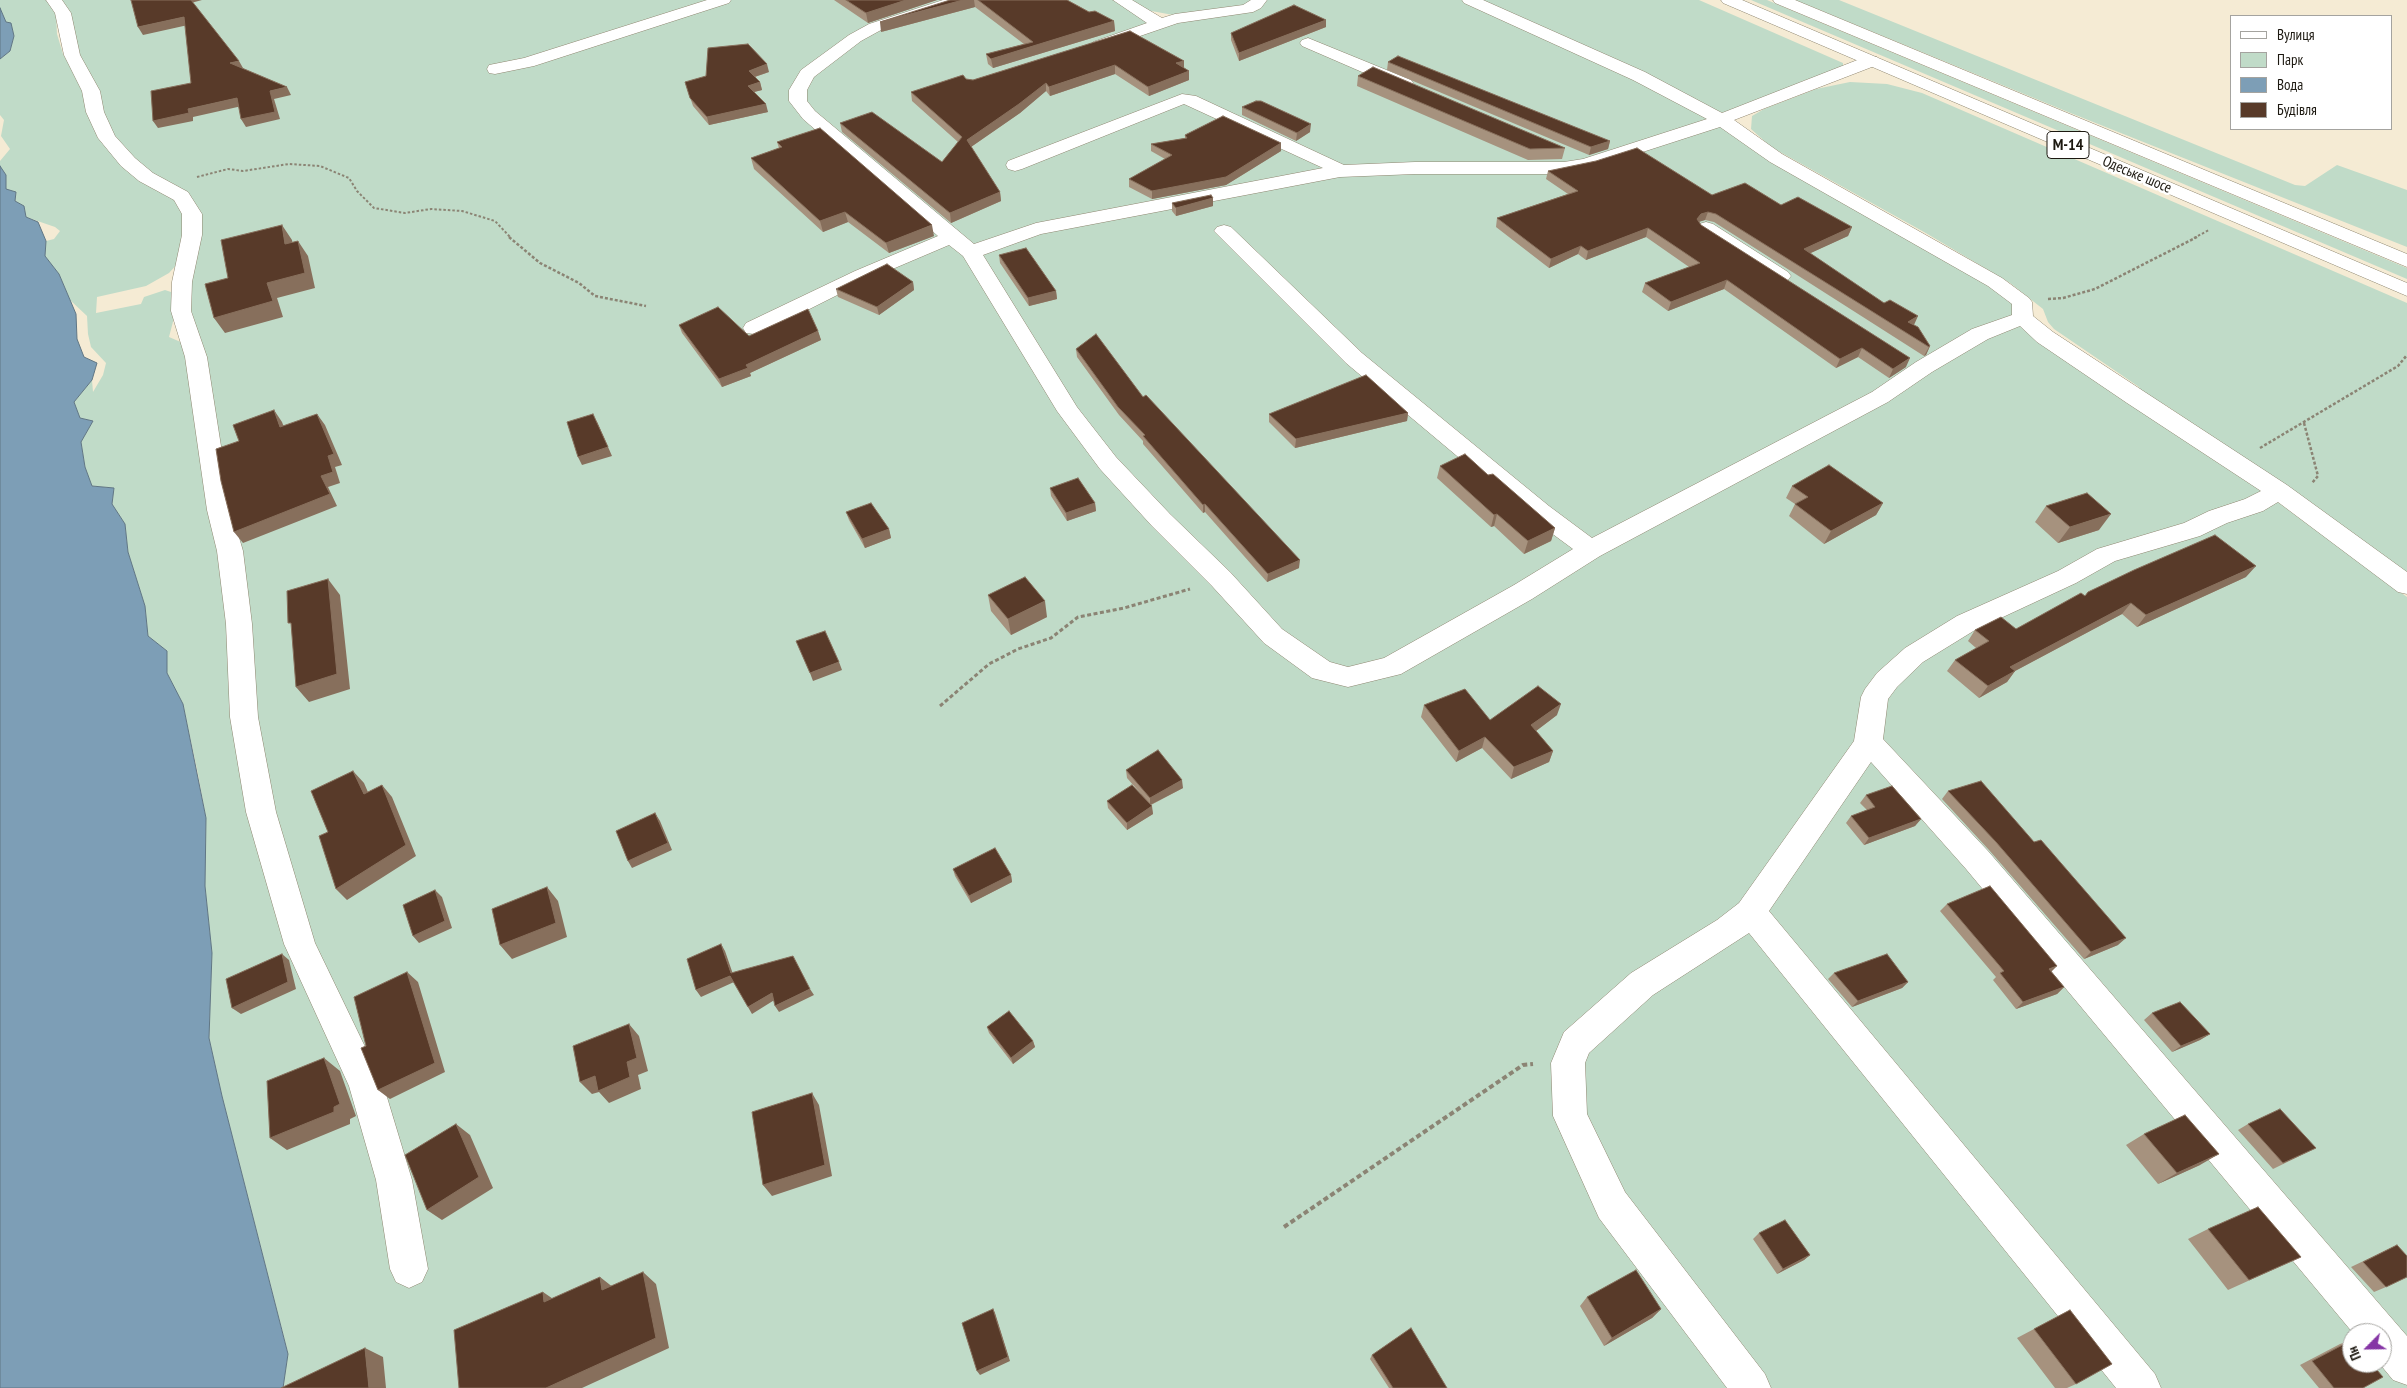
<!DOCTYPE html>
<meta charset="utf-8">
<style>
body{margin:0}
#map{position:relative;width:2407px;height:1388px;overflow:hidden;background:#f5ebd4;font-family:"PT Sans Narrow",sans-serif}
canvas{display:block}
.legend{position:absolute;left:2230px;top:15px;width:162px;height:115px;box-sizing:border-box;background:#fff;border:1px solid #a4a39f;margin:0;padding:6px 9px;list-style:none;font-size:15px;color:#1c1810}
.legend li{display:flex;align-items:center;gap:10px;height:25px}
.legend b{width:25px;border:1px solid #a4a39f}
.north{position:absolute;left:2342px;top:1323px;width:50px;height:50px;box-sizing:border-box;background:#fff;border:1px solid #a4a39f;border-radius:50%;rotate:247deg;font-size:14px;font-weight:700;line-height:20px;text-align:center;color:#1c1810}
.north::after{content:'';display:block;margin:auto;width:18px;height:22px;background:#8535a5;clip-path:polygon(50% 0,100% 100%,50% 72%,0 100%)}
</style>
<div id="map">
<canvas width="2407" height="1388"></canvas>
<ul class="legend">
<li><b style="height:6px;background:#fff"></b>Вулиця</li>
<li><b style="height:14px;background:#c0dbc8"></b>Парк</li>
<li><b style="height:14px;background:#7d9eb6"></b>Вода</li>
<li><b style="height:14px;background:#583a29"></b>Будівля</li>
</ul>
<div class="north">Пн</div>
</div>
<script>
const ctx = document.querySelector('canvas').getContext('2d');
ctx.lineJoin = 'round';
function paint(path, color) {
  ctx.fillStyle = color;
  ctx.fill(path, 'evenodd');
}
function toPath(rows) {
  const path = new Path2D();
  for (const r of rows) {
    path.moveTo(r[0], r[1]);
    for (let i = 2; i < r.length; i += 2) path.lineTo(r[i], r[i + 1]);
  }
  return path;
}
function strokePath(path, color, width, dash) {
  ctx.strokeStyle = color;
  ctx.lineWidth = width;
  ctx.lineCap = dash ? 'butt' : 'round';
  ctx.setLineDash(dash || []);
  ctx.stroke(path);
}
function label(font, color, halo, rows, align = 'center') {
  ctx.font = font + ' "PT Sans Narrow",sans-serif';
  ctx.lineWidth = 5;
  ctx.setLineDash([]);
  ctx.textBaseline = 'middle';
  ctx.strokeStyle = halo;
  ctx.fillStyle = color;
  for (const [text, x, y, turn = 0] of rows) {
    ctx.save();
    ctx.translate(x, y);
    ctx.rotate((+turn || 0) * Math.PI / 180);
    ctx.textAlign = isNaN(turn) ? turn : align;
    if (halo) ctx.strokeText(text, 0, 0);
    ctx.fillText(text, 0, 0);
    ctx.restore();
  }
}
paint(toPath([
 [0,0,47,0,49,2,56,15,57,34,63,54,80,82,99,135,138,179,183,204,190,228,180,261,169,273,146,286,97,297,96,313,141,304,144,297,165,290,174,293,175,314,169,337,183,343,188,356,204,461,217,457,202,356,188,297,198,233,199,212,194,202,185,191,159,180,118,146,105,126,98,93,77,51,68,12,59,0,1118,0,1160,27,1189,18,1235,14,1260,5,1265,0,1465,0,1638,78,1723,125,1774,160,1999,288,2015,302,2024,329,2059,350,2223,459,2283,506,2407,597,2407,1388,283,1388,288,1353,222,1096,209,1038,212,953,205,886,206,818,198,774,183,704,167,673,167,651,148,636,145,606,128,552,125,524,112,504,114,488,92,486,85,467,81,442,93,421,80,418,74,402,92,380,93,392,103,375,106,363,91,347,88,334,87,316,70,300,59,274,45,256,46,241,54,239,60,231,55,227,26,217,24,206,15,201,16,192,6,189,6,175,0,166,0,161,10,149,1,136,4,120,0,115,0,59,10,51,14,36,11,24,6,22,0,8],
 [2352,1333,2382,1333,2382,1363,2352,1363],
 [1126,0,1254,0,1248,5,1173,15,1141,9],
 [1475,0,1699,0,1843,63,1843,68,1803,81,1760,101,1724,113,1718,112],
 [1751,0,1767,0,2407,268,2407,279],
 [1795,0,1839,0,2295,185,2305,186,2337,165,2407,190,2407,247,2068,112],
 [1850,82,1887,84,1922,93,2407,303,2407,578,2255,467,2167,406,2142,393,2139,387,2054,329,2048,322,2043,309,2010,283,1924,232,1771,147,1751,129,1752,116,1764,109,1816,89]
]), '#c0dbc8');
const water = toPath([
 [0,8,6,22,11,23,14,36,10,51,0,59,0,8],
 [0,166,6,175,6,189,16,192,15,201,24,206,26,217,38,222,46,241,45,256,59,274,76,314,77,339,84,357,97,363,92,380,74,402,80,418,93,421,81,442,85,467,92,486,114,488,112,504,125,524,128,552,145,606,148,636,167,651,167,673,183,704,206,818,205,886,212,953,209,1038,222,1096,288,1354,283,1388,0,1388,0,166]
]);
paint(water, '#7d9eb6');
strokePath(water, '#607684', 1);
const minor = toPath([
 [46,0,62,0,71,13,80,55,100,91,104,112,115,136,135,158,153,173,188,192,202,214,202,235,192,282,191,311,207,357,231,510,243,551,252,624,258,717,276,812,315,943,383,1084,412,1180,428,1269,422,1282,409,1288,396,1282,390,1269,376,1180,349,1086,284,944,246,812,230,717,226,624,217,551,207,510,185,357,171,311,172,282,182,235,182,214,174,200,139,181,121,166,98,138,86,112,82,91,64,55,55,13,46,0],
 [707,0,731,0,729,3,534,66,495,74,489,73,487,69,489,65,524,58,707,0],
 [943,0,967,0,965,3,881,30,861,41,814,77,807,90,807,101,815,111,974,244,1036,223,1323,168,1184,104,1022,169,1015,171,1008,169,1006,165,1008,161,1182,94,1196,96,1344,165,1415,162,1564,162,1583,159,1707,119,1633,80,1464,3,1462,0,1483,0,1645,72,1722,113,1865,57,1877,57,1879,61,1877,65,1734,120,1782,154,2002,278,2029,298,2032,302,2033,316,2053,332,2287,485,2407,572,2407,594,2398,592,2278,502,2263,511,2227,523,2200,536,2115,561,2076,583,1975,630,1923,662,1897,687,1888,699,1883,739,1988,851,2407,1336,2407,1385,2393,1380,2379,1363,2382,1363,2382,1333,2353,1333,1966,869,1871,762,1769,911,2155,1374,2161,1388,2116,1388,1749,933,1653,995,1589,1053,1585,1063,1587,1114,1625,1192,1765,1374,1771,1388,1727,1388,1599,1218,1553,1116,1551,1063,1564,1032,1631,973,1717,920,1739,903,1854,741,1861,697,1865,689,1877,673,1905,648,1957,616,2058,571,2097,549,2184,523,2209,511,2245,499,2261,491,2127,403,2037,342,2020,326,1988,339,1932,372,1888,402,1600,556,1532,599,1401,674,1348,687,1312,678,1264,643,1212,586,1152,526,1100,469,1057,411,963,256,949,245,869,279,762,333,754,334,746,333,743,328,746,323,855,271,938,236,803,119,789,101,789,90,801,70,849,35,869,24,943,0],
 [1720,127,1770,162,1988,286,2012,304,2012,315,1972,329,1916,362,1872,392,1592,538,1549,506,1362,353,1231,227,1224,225,1217,227,1214,231,1346,363,1531,518,1573,549,1514,585,1384,658,1348,667,1330,662,1282,629,1230,572,1170,514,1116,457,1077,407,983,255,1041,234,1340,177,1415,174,1564,174,1593,168,1720,127],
 [1113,0,1132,0,1162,18,1175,14,1243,5,1251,0,1267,0,1261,8,1253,12,1178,23,1105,48,1093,48,1091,45,1093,42,1147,23,1113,0],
 [1308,38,1411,80,1414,84,1411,88,1399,88,1302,46,1300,43,1302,40,1308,38],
 [1706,222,1713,224,1788,272,1791,276,1788,280,1781,282,1774,280,1699,232,1696,228,1699,224,1706,222]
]);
const highway = toPath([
 [1721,0,1742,0,2407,283,2407,296,1723,3,1721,0],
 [1773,0,1795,0,2407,254,2407,267,1775,3,1773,0]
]);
strokePath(minor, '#8f8771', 1);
strokePath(highway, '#8f8771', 1);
strokePath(toPath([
 [197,177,228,169,243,171,289,164,320,166,349,178,357,191,374,208,405,213,431,209,462,211,495,221,511,238],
 [2194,238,2209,230]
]), '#8b8474', 2, [2.5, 2]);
strokePath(toPath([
 [509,237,540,263,579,283,595,296,646,306],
 [2048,299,2063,298,2095,289,2197,237],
 [2304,423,2318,476,2312,483],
 [2260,448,2398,366,2407,355]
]), '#8b8474', 2.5, [3, 2]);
strokePath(toPath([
 [940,706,989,664,1018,649,1051,638,1078,617,1124,608,1190,589]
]), '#8b8474', 3, [4, 2.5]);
strokePath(toPath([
 [1284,1227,1523,1065,1533,1064]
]), '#8b8474', 4, [5, 3]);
paint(minor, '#fff');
paint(highway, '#fff');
paint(toPath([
 [834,0,937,0,868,23],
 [950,0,1067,0,1089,12,1114,21,1115,31,993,68,988,64,986,54,1024,44,975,7,881,32],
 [1326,27,1239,61,1231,40,1231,33],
 [1130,31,1184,61,1184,68,1189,71,1189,80,1149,96,1115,74,1050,96,1046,91,1020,113,971,147,1000,192,1001,201,951,223,842,132,840,123,942,162,958,142,912,101,911,92,966,79,973,80],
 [1388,62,1610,141,1608,149,1589,155,1387,70],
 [769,72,755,77,760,82,762,90,754,92,768,112,709,125,693,106,685,82],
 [1358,76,1565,148,1562,159,1528,160,1357,86],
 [1242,107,1310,132,1296,141,1242,115],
 [1185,135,1281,143,1281,151,1226,185,1152,199,1129,187,1129,179,1165,159,1151,151,1151,144,1185,138],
 [777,142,934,236,889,253,848,222,823,232,754,169,751,158,779,148],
 [1548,171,1781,205,1852,227,1848,236,1810,253,1914,325,1930,346,1926,355,1924,356,1714,222,1705,220,1699,222,1701,225,1906,367,1889,378,1858,357,1836,368,1724,289,1668,311,1642,292,1645,283,1689,267,1646,237,1586,260,1578,254,1549,268,1496,227,1497,218,1568,194,1546,179],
 [1213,198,1213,206,1176,216,1172,211,1172,203],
 [999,255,1056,291,1057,299,1029,306,1000,263],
 [913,282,914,290,879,315,838,297,836,289],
 [679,325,749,336,818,331,821,340,750,373,751,376,722,387,682,333],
 [1076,349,1143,397,1299,568,1267,582,1205,512,1203,513,1143,444,1143,441,1119,415,1077,357],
 [1408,413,1407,421,1295,448,1269,422,1269,414],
 [1440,466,1555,528,1551,541,1524,554,1494,526,1491,527,1437,478],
 [1792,486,1883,503,1876,515,1824,544,1789,516,1795,504,1786,498],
 [1050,488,1095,503,1096,511,1067,521,1051,496],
 [2046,506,2099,530,2058,543,2035,522],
 [846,512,889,529,891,538,865,548,849,520],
 [2246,577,2137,627,2122,614,2015,671,2007,682,1979,698,1947,671,1955,660,1976,648,1968,641,1975,630,2016,629,2085,596],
 [988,595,1047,617,1011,635,991,611],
 [1424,705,1490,720,1557,715,1536,731,1553,751,1549,762,1511,779,1482,748,1456,762,1421,717],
 [1126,770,1183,788,1151,805,1153,814,1127,830,1108,808,1107,801,1141,794,1127,778],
 [1948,791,2118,945,2084,959,1989,850,1942,799],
 [1866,795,1921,819,1915,826,1864,845,1846,823,1851,816,1867,810,1860,803],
 [953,869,1011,875,1012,882,971,903,955,876],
 [1947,904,2064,987,2057,994,2016,1009,1993,980,1996,977,1940,911],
 [1834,973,1908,982,1902,988,1852,1007,1828,979],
 [2152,1013,2210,1034,2200,1040,2172,1052,2144,1020],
 [987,1027,1033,1041,1035,1047,1013,1064,989,1033],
 [2248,1124,2316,1148,2273,1169,2238,1130],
 [2144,1134,2200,1165,2158,1184,2126,1145],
 [2208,1229,2301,1257,2228,1290,2188,1239],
 [1759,1233,1810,1255,1804,1260,1777,1274,1753,1239],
 [2397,1245,2386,1287,2374,1292,2351,1267],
 [1587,1297,1661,1309,1652,1318,1604,1346,1580,1306],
 [2070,1310,2076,1384,2067,1388,2055,1388,2017,1338],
 [2352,1340,2363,1388,2319,1388,2300,1365,2340,1344],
 [1372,1355,1447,1388,1389,1388,1370,1359]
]), '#a6927e');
paint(toPath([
 [190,0,202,0,191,3],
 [906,0,937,0,868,23,866,13],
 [963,0,974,0,975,7,881,32,880,22],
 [184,17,188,25,143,35,138,27],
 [1326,20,1326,27,1239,61,1239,53],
 [1114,21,1115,31,993,68,991,59],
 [239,61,243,68,234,71,230,63],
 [1184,61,1184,70,1176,63],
 [767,64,769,72,751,78,749,71],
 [1115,65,1115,74,1050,96,1049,87],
 [1189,71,1189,80,1149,96,1148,87],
 [760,82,762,90,750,93,748,86],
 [1046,83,1046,91,1020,113,968,149,967,140],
 [287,87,291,95,274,99,280,119,246,127,241,119,270,91],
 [237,98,242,106,193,117,193,121,158,128,153,121,188,109],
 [766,104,768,112,709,125,707,117],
 [1311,124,1310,132,1296,141,1297,133],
 [1610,141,1608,149,1589,155,1591,147],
 [1281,143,1281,151,1226,185,1152,199,1152,191],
 [1000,192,1001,201,951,223,950,213],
 [1213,198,1213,206,1176,216,1176,208],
 [845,212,848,222,823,232,820,221],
 [1708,212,1705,220,1698,222,1697,219,1701,214],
 [282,225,292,240,295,260,285,244],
 [932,225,934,236,889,253,886,243],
 [1852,227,1848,236,1800,258,1804,249],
 [1648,228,1646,237,1586,260,1588,251],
 [298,241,308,256,315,288,277,298,283,317,225,333,214,318,267,283],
 [1581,246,1578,254,1549,268,1551,259],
 [1727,280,1724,289,1668,311,1671,302],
 [913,282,914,290,879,315,877,307],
 [1056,291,1057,299,1029,306,1028,298],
 [1918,316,1914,325,1908,322],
 [818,331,821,340,750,373,751,376,722,387,719,379,746,365],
 [1930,346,1926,355,1924,356,1929,347],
 [1862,348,1858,357,1836,368,1840,359],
 [1910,358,1906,367,1889,378,1893,369],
 [274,410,282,422,288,438,280,427],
 [1408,413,1407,421,1295,448,1296,439],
 [317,414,325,425,342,465,335,467,340,483,328,487,337,506,243,543,234,532,321,476,328,456],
 [597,422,612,456,582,465,578,457],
 [1095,503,1096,511,1067,521,1066,513],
 [1883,503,1876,515,1824,544,1831,531],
 [1205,504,1205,512,1203,513,1203,505],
 [1497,514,1494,526,1491,527,1494,515],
 [2111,514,2099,530,2058,543,2070,527],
 [1555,528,1551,541,1524,554,1528,541],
 [889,529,891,538,865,548,862,539],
 [1300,560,1299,568,1267,582,1268,574],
 [2256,566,2246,577,2137,627,2146,615],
 [328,579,340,595,350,689,309,702,296,687],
 [1045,601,1047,617,1011,635,1008,619],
 [2131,603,2122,614,2015,671,2007,682,1979,698,1988,686,2010,667],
 [839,662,842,670,813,681,810,673],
 [1561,704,1557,715,1528,737,1531,725],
 [1485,737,1482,748,1456,762,1459,751],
 [1553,751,1549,762,1511,779,1514,767],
 [353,771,364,783,374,806,364,794],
 [1182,780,1183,788,1150,805,1150,798],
 [382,785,392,797,416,856,347,900,336,889],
 [1152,806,1153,814,1127,830,1127,823],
 [655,813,660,821,672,850,632,868,628,861],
 [1921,819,1915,826,1864,845,1869,838],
 [1011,875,1012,882,971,903,969,896],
 [547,887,558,901,567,937,512,959,500,945],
 [435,890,442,897,452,928,419,943,413,936],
 [2126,938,2118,945,2084,959,2091,952],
 [721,944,725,951,735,980,731,973],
 [282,954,289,960,296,989,241,1014,232,1008],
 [2057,966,2050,973,2049,969],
 [407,972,418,982,445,1072,390,1099,378,1090],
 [730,976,734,982,701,997,696,990],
 [1908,982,1902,988,1852,1007,1858,1001],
 [2064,987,2057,994,2016,1009,2023,1002],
 [810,989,814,995,779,1012,775,1006],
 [772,993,776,999,752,1014,748,1007],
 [629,1024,639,1036,648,1071,638,1075,641,1089,609,1103,599,1092,592,1094,580,1082],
 [2210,1034,2200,1040,2172,1052,2181,1046],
 [1033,1041,1035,1047,1013,1064,1011,1058],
 [324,1058,340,1071,356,1116,350,1119,350,1124,287,1150,270,1138],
 [812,1093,819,1105,832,1176,772,1196,763,1185],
 [456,1124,470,1135,493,1188,442,1220,427,1210],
 [2219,1154,2200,1165,2158,1184,2177,1173],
 [1810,1255,1804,1260,1777,1274,1783,1269],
 [643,1272,656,1284,669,1348,582,1388,546,1388],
 [600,1277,614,1288,602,1290],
 [543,1292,559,1303,544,1302],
 [993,1309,995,1313,1010,1361,980,1375,977,1371],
 [1661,1309,1652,1318,1604,1346,1612,1338],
 [365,1348,383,1357,386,1388,369,1388]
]), '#876f5c');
const building = toPath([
 [131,0,191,0,239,61,230,63,287,87,270,91,275,112,241,119,237,98,188,109,189,113,153,121,151,91,191,83,184,17,138,27,131,0],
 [846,0,906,0,866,13,846,0],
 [950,0,963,0,880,22,950,0],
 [978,0,1067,0,1089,12,1095,11,1114,21,991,59,986,54,1033,42,978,0],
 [1294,5,1326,20,1239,53,1231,33,1294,5],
 [1130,31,1184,61,1176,63,1189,71,1148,87,1115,65,1049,87,1046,83,1019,104,967,140,1000,192,950,213,840,123,872,112,942,162,962,137,911,92,963,75,966,79,973,80,1130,31],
 [748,44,767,64,749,71,760,82,748,86,766,104,707,117,690,98,685,82,706,76,708,48,748,44],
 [1398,56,1610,141,1591,147,1388,62,1398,56],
 [1373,67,1565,148,1530,149,1358,76,1373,67],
 [1256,101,1261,101,1311,124,1297,133,1242,107,1256,101],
 [1223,116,1281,143,1226,177,1152,191,1129,179,1172,155,1151,144,1187,138,1185,135,1223,116],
 [820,128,932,225,886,243,845,212,820,221,751,158,782,147,777,142,820,128],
 [1637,148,1712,195,1745,183,1781,205,1798,197,1852,227,1804,249,1884,303,1890,300,1918,316,1908,322,1918,327,1930,346,1929,347,1716,214,1708,212,1701,214,1697,219,1701,225,1910,358,1893,369,1862,348,1840,359,1727,280,1671,302,1645,283,1700,263,1648,228,1588,251,1581,246,1551,259,1497,218,1578,191,1548,171,1596,161,1637,148],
 [1211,195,1213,198,1176,208,1172,203,1211,195],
 [282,225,285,244,298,241,305,273,267,283,273,301,214,318,205,284,228,278,221,240,282,225],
 [1026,248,1056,291,1028,298,999,255,1026,248],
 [887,264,913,282,877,307,836,289,887,264],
 [718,307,749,336,808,309,818,331,746,365,748,368,719,379,679,325,718,307],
 [1096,334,1143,397,1146,395,1300,560,1268,574,1205,504,1203,505,1143,436,1145,435,1118,407,1076,349,1096,334],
 [1366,375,1408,413,1296,439,1269,414,1366,375],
 [274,410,280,427,317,414,334,454,328,456,333,472,321,476,330,494,234,532,221,481,216,449,239,441,233,425,274,410],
 [593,414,608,447,578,457,567,422,593,414],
 [1465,454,1488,475,1493,474,1555,528,1528,541,1497,514,1494,515,1440,466,1465,454],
 [1829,465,1883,503,1831,531,1795,504,1808,497,1792,486,1829,465],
 [1078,478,1095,503,1066,513,1050,488,1078,478],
 [2087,493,2111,514,2070,527,2046,506,2087,493],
 [871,503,889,529,862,539,846,512,871,503],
 [2215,535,2256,566,2146,615,2131,603,2010,667,2015,671,1988,686,1955,660,1989,641,1975,630,2001,617,2016,629,2081,593,2085,596,2088,592,2134,570,2215,535],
 [1025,577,1045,601,1008,619,988,595,1025,577],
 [328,579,337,674,296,687,291,623,288,623,287,591,328,579],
 [825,631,839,662,810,673,796,641,825,631],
 [1538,686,1561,704,1531,725,1553,751,1514,767,1485,737,1459,751,1424,705,1465,689,1490,720,1538,686],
 [1158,750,1182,780,1150,798,1126,770,1158,750],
 [353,771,364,794,382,785,406,845,336,889,319,836,328,832,311,791,353,771],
 [1981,781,2034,842,2041,840,2126,938,2091,952,1996,842,1948,791,1981,781],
 [1132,785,1152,806,1127,823,1107,801,1132,785],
 [1892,786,1921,819,1869,838,1851,816,1875,807,1866,795,1892,786],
 [655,813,668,843,628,861,616,831,655,813],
 [995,848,1011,875,969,896,953,869,995,848],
 [1990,886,2057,966,2049,969,2064,987,2023,1002,2000,973,2004,971,1947,904,1990,886],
 [547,887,556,923,500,945,492,909,547,887],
 [435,890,445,921,413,936,403,905,435,890],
 [721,944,731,973,793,956,810,989,775,1006,772,993,748,1007,730,976,696,990,687,959,721,944],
 [282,954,288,982,232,1008,226,979,282,954],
 [1887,954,1908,982,1858,1001,1834,973,1887,954],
 [407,972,435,1063,378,1090,361,1048,366,1046,354,997,407,972],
 [2180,1002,2210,1034,2181,1046,2152,1013,2180,1002],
 [1009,1011,1033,1041,1011,1058,987,1027,1009,1011],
 [629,1024,637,1058,627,1062,630,1077,598,1091,595,1076,580,1082,573,1046,629,1024],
 [324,1058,340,1104,334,1107,334,1112,270,1138,267,1081,324,1058],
 [812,1093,825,1165,763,1185,752,1112,812,1093],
 [2280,1109,2316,1148,2283,1163,2248,1124,2280,1109],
 [2185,1115,2219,1154,2177,1173,2144,1134,2185,1115],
 [456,1124,479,1177,427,1210,405,1155,456,1124],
 [2258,1207,2301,1257,2249,1280,2208,1229,2258,1207],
 [1785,1220,1810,1255,1783,1269,1759,1233,1785,1220],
 [2397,1245,2407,1256,2407,1277,2386,1287,2363,1262,2397,1245],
 [1636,1270,1661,1309,1612,1338,1587,1297,1636,1270],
 [643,1272,656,1338,546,1388,459,1388,454,1330,543,1292,544,1302,600,1277,602,1290,643,1272],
 [993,1309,1008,1357,977,1371,962,1323,993,1309],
 [2070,1310,2112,1364,2076,1384,2034,1329,2070,1310],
 [1411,1328,1447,1388,1393,1388,1372,1355,1411,1328],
 [2352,1340,2352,1363,2371,1363,2383,1377,2363,1388,2334,1388,2312,1361,2352,1340],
 [365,1348,369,1388,281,1388,365,1348]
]);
paint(building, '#583a29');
strokePath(building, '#876f5c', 1);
label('15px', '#1c1810', '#fff', [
 ["Одеське шосе",2137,175,23]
]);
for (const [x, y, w] of [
 [2068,145,42]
]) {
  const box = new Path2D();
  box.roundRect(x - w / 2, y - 13.5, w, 27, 4);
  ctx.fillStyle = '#fff';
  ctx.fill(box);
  strokePath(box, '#1c1810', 1);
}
label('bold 16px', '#1c1810', null, [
 ["М-14",2068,145]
]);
</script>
